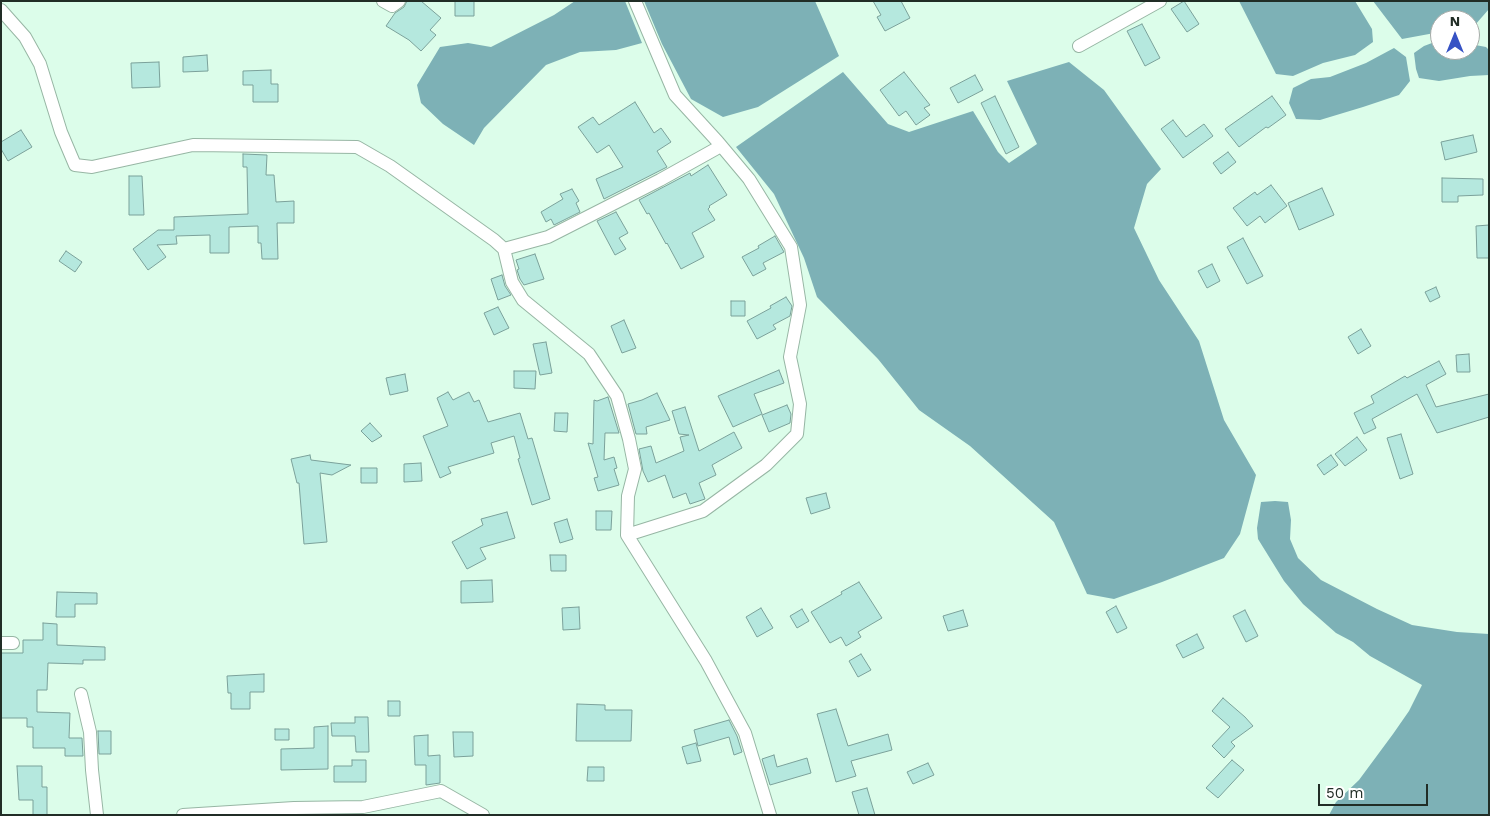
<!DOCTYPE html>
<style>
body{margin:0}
#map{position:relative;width:1490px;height:816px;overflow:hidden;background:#dcfdea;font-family:"Work Sans",sans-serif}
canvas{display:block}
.frame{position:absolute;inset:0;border:2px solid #212d26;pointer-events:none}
.north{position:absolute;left:1430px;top:10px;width:50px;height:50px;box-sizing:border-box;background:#fff;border:1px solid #a6aba8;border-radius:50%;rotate:0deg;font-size:14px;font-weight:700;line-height:20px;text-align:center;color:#212d26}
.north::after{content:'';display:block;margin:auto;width:18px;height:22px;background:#3652c4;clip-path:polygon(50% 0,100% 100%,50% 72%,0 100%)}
.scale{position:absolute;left:1318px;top:784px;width:110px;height:22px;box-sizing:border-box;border:2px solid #212d26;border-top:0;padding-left:6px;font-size:15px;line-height:18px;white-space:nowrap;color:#212d26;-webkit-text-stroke:4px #fff;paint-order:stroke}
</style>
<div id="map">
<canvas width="1490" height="816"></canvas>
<div class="frame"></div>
<div class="north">N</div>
<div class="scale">50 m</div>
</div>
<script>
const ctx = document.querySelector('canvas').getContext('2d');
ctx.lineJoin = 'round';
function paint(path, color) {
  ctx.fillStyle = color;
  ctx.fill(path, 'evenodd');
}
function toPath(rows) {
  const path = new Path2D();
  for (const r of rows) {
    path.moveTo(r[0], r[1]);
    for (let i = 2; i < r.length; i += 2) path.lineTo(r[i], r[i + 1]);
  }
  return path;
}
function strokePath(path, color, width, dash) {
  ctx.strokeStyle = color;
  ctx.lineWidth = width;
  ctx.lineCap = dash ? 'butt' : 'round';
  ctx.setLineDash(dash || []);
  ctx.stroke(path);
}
paint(toPath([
 [575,1,625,1,642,43,616,50,580,52,546,65,484,128,474,145,443,124,421,103,417,85,440,47,468,43,491,47,554,15],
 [644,1,815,1,839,56,758,107,723,117,691,99,662,44],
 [1239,1,1355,1,1372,29,1373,42,1355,55,1323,63,1293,76,1276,74],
 [1373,1,1489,1,1489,9,1475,25,1470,26,1470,20,1440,20,1440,32,1402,39],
 [1440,40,1440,50,1470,50,1470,44,1486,47,1489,50,1489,75,1470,76,1439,81,1419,78,1416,69,1414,53,1424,46],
 [1394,48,1406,57,1410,81,1399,95,1363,107,1320,120,1296,119,1289,103,1293,88,1311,79,1330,77,1366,63],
 [1069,62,1104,90,1161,169,1147,184,1134,228,1159,280,1199,341,1224,420,1256,475,1240,534,1224,558,1162,582,1114,599,1087,594,1054,522,970,446,919,410,878,359,817,297,804,258,774,194,736,147,843,72,888,124,909,132,973,111,998,152,1009,163,1037,144,1007,81],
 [1275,501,1288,502,1291,520,1290,539,1298,558,1321,580,1377,609,1412,625,1457,632,1489,634,1489,815,1329,815,1336,802,1359,780,1393,734,1409,711,1422,685,1370,656,1353,642,1336,633,1303,604,1284,581,1258,539,1257,528,1261,502]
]), '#7db1b6');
const building = toPath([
 [407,1,421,1,441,18,430,30,436,35,421,51,409,40,386,26,395,13,404,7,407,1],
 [455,1,474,1,474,16,455,16,455,1],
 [873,1,901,1,910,18,885,31,877,17,881,15,873,1],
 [1184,1,1199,24,1187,32,1171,9,1184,1],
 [1142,24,1160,58,1145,66,1127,31,1142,24],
 [207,55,208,71,183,72,183,57,207,55],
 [159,62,160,87,132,88,131,63,159,62],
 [271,70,271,84,278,84,278,102,253,102,253,85,243,85,243,71,271,70],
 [904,72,930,105,924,108,930,115,916,125,906,111,899,116,880,90,904,72],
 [975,75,983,90,958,103,950,88,975,75],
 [995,96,1019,147,1006,154,981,103,995,96],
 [1272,96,1286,115,1268,128,1266,127,1239,147,1225,129,1272,96],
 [635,102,654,133,661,128,671,142,657,151,667,167,604,199,596,179,623,167,609,145,597,153,578,127,593,117,599,125,635,102],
 [1173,120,1186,137,1204,124,1213,136,1183,158,1161,129,1173,120],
 [21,130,32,147,8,161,1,149,1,142,21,130],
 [1473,135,1477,152,1445,160,1441,142,1473,135],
 [1228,152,1236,162,1221,174,1213,163,1228,152],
 [243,154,267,155,266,175,274,175,276,202,294,201,294,223,277,223,278,259,262,259,261,243,258,243,258,226,229,227,229,253,210,253,210,235,176,236,177,244,157,245,166,257,148,270,133,249,158,230,174,230,174,217,248,214,247,167,243,167,243,154],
 [708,165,727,195,709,206,710,207,708,209,715,220,692,233,704,257,681,269,667,243,666,244,649,213,647,214,639,200,690,173,691,176,708,165],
 [129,176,142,176,144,215,129,215,129,176],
 [1442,178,1483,179,1483,195,1458,196,1458,202,1442,202,1442,178],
 [1271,185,1287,206,1265,223,1260,216,1247,226,1233,208,1255,192,1257,195,1271,185],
 [1322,188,1334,215,1299,230,1288,203,1322,188],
 [572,189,579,201,576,203,580,212,554,225,551,219,546,222,541,212,563,199,560,194,572,189],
 [616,212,628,233,619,238,626,249,615,255,597,221,616,212],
 [1489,225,1489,258,1477,258,1476,226,1489,225],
 [775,236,784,252,763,263,766,269,753,276,742,257,759,248,758,246,775,236],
 [1243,238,1263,276,1247,284,1227,247,1243,238],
 [66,251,82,262,75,272,59,261,66,251],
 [535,254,544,279,524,285,520,279,517,270,519,269,516,260,535,254],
 [1212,264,1220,281,1207,288,1198,271,1212,264],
 [502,275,505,286,511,295,498,300,491,279,502,275],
 [1436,287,1440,297,1430,302,1425,292,1436,287],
 [786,297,792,306,790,316,773,325,776,329,757,339,747,321,771,308,770,306,786,297],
 [731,301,745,301,745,316,731,316,731,301],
 [498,307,509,328,494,335,484,313,498,307],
 [624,320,636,348,622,353,611,326,624,320],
 [1361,329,1371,346,1358,354,1348,337,1361,329],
 [546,342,552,373,540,375,533,344,546,342],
 [1469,354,1470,372,1457,372,1456,355,1469,354],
 [1439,361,1446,374,1426,385,1436,407,1489,394,1489,417,1437,433,1417,394,1372,419,1376,428,1364,434,1354,413,1374,403,1371,396,1405,376,1407,378,1439,361],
 [779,370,784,383,754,394,762,414,733,427,718,396,779,370],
 [514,371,536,371,535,389,514,388,514,371],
 [405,374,408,391,390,395,386,378,405,374],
 [448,392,453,400,469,392,474,402,479,400,488,422,520,413,528,439,532,438,550,499,532,505,518,459,520,458,514,436,491,443,494,453,448,467,451,473,440,478,423,436,448,426,437,398,448,392],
 [657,393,670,420,646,427,647,434,636,434,628,404,642,400,657,393],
 [608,397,619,433,605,433,604,460,614,457,617,468,614,469,619,485,598,491,594,478,598,477,588,443,593,444,594,400,597,401,608,397],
 [787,405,791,414,790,423,769,432,762,415,787,405],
 [685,407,699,451,734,432,742,448,712,465,716,475,699,483,705,499,690,504,686,493,673,498,665,475,648,482,643,471,639,449,651,446,656,463,684,451,680,437,689,435,679,434,672,411,685,407],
 [555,413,568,413,567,432,554,431,555,413],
 [370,423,382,436,372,442,361,431,370,423],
 [1401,434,1413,474,1400,479,1387,438,1401,434],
 [1357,437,1367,450,1345,466,1335,454,1357,437],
 [310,455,311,460,351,465,332,475,320,473,327,542,304,544,299,483,297,483,291,459,310,455],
 [1331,455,1338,465,1324,475,1317,465,1331,455],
 [421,463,422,481,404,482,404,464,421,463],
 [361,468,377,468,377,483,361,483,361,468],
 [826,493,830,508,811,514,806,498,826,493],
 [596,511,612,511,611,530,596,530,596,511],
 [507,512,515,538,480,548,486,559,467,569,452,542,483,525,481,519,507,512],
 [567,519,573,539,560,543,554,523,567,519],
 [550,555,566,555,566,571,551,571,550,555],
 [492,580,493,602,461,603,461,581,492,580],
 [859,582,882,618,858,632,861,637,846,646,841,637,830,643,811,612,842,594,841,592,859,582],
 [57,592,97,593,97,604,75,604,75,617,56,617,57,592],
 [1116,606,1127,628,1117,633,1106,612,1116,606],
 [579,607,580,629,563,630,562,608,579,607],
 [761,608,773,628,757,637,746,617,761,608],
 [802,609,809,621,797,628,790,616,802,609],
 [963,610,968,626,948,631,943,616,963,610],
 [1245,610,1258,636,1246,642,1233,616,1245,610],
 [43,623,57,624,57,645,105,647,105,660,83,660,83,664,48,663,47,690,37,690,37,712,70,713,69,738,82,738,83,756,65,756,65,748,33,748,33,727,27,727,27,718,1,718,1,653,23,653,23,640,43,640,43,623],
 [1197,634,1204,648,1183,658,1176,645,1197,634],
 [861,654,871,670,858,677,849,661,861,654],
 [264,674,264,692,250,692,250,709,231,709,231,693,228,693,227,676,264,674],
 [1223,698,1245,717,1253,726,1231,742,1235,746,1224,758,1212,746,1230,727,1212,711,1223,698],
 [388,701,400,701,400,716,388,716,388,701],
 [577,704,605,705,605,710,632,710,631,741,576,741,577,704],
 [836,709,848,746,888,734,892,750,851,761,856,776,836,782,817,714,836,709],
 [355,717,368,717,369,752,356,752,355,736,332,736,331,723,355,723,355,717],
 [729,720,737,736,742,752,734,755,729,737,698,746,694,730,729,720],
 [328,726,328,769,281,770,281,749,314,748,314,727,328,726],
 [275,729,289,729,289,740,275,740,275,729],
 [98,731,111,731,111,754,99,754,98,731],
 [453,732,473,732,473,756,454,757,453,732],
 [428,735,428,756,440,755,440,783,426,785,426,765,415,765,414,736,428,735],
 [696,743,701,761,687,764,682,747,696,743],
 [774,755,777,767,807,758,811,773,770,785,762,759,774,755],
 [352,760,366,760,366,782,334,782,334,766,352,766,352,760],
 [1232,760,1244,770,1218,798,1206,788,1232,760],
 [928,763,934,775,913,784,907,772,928,763],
 [17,766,42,766,42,787,47,787,47,815,33,815,33,800,19,800,17,766],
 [588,767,604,767,604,781,587,781,588,767],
 [867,788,875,815,859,815,852,792,867,788]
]);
paint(building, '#b5e8de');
strokePath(building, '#7ba19a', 1);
const minor = toPath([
 [383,1,392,6,399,1],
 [1,10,25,37,40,64,61,132,75,165,92,167,193,145,357,147,390,166,494,240,504,249,548,237,660,180,721,146],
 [1079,46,1160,1],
 [504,249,512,282,523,300,589,354,617,396,629,439,635,469,628,496,627,535,706,661,745,733,770,815],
 [627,535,703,511,766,465,797,434,800,404,790,357,800,305,791,247,749,179,718,142,675,95,635,1],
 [1,643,13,643],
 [81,694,90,732,92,770,97,815],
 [183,815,294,808,363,807,441,791,483,815]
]);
strokePath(minor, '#97b6a4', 14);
strokePath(minor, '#fff', 12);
</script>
